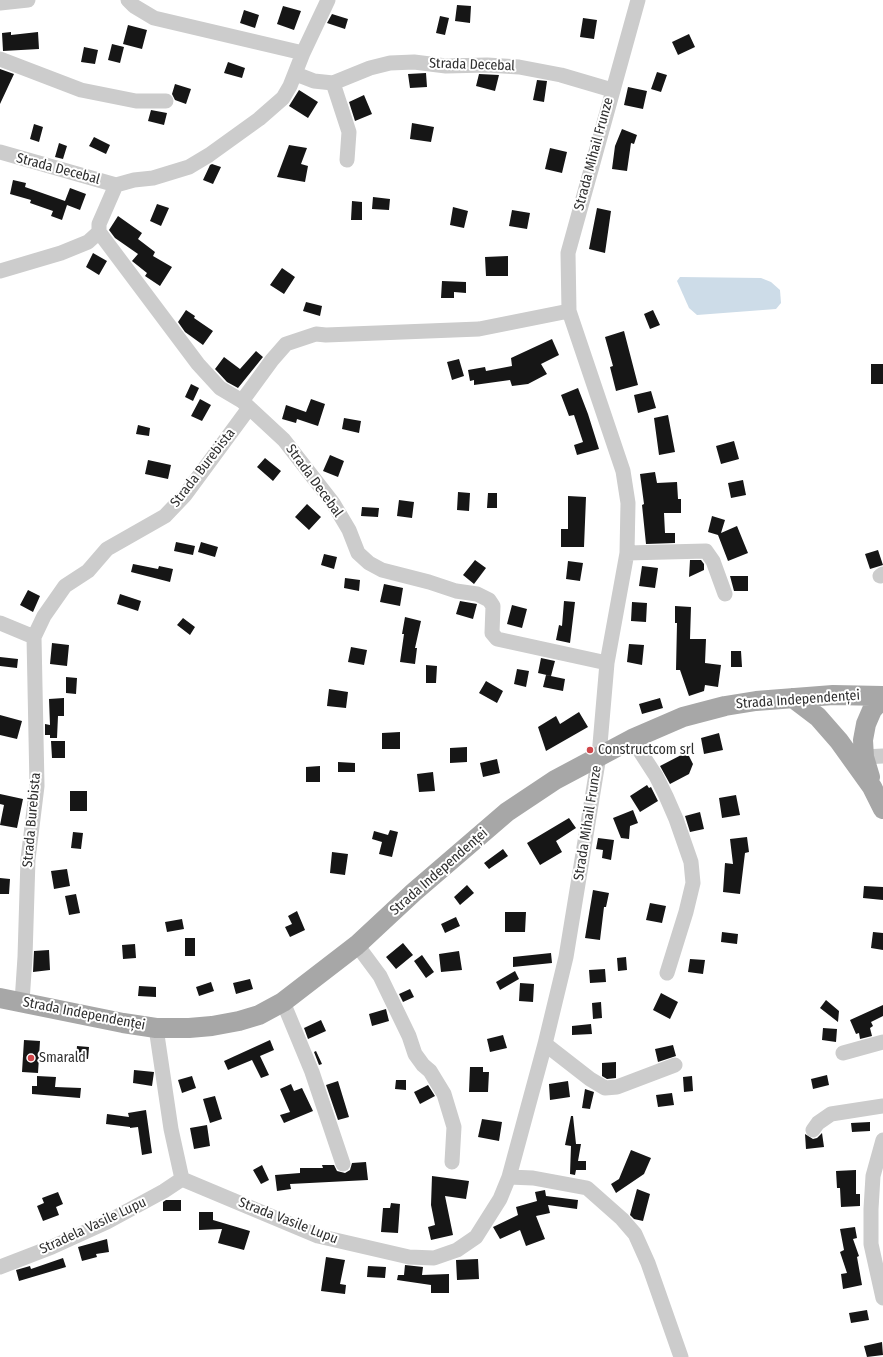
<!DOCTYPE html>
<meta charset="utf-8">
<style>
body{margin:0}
canvas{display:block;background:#fff}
</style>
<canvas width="883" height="1357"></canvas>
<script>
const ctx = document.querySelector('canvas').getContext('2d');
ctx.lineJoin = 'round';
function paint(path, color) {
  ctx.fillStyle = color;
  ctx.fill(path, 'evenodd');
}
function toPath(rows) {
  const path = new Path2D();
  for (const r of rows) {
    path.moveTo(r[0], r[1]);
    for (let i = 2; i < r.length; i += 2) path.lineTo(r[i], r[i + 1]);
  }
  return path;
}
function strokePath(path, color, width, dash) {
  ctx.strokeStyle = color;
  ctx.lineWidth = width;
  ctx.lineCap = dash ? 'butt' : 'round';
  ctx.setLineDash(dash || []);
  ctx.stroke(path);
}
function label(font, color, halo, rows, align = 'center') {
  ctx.font = font + ' "Fira Sans Condensed",sans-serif';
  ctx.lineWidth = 4;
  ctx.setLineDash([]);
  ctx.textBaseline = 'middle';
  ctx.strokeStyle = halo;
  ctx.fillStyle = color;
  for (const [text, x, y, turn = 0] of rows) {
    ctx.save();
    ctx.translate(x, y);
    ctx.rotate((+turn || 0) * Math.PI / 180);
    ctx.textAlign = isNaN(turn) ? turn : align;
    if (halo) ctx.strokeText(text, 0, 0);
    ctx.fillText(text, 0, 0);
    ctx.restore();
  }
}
paint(toPath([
 [680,277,761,278,771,282,780,290,781,303,776,309,697,315,689,308,677,281]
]), '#cddce8');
paint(toPath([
 [457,5,471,6,470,23,455,21],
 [283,6,301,11,294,30,277,24],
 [244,10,259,15,255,28,240,23],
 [332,14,348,19,345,29,327,23],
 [440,16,449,18,445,35,436,33],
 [583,18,597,20,594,39,580,37],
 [128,25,147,30,142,49,123,44],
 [11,32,11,35,38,32,39,49,3,51,2,33],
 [689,34,695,47,678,55,672,42],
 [112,44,124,47,120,63,108,60],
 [84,47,98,50,95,64,81,62],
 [228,62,245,68,242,78,224,73],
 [0,69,14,74,0,104],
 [657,72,667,75,661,92,651,89],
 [426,73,427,87,410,88,408,74],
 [479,74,499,75,495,91,476,86],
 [537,80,547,81,544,102,533,100],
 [175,84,191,89,186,104,175,100,172,94],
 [628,87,647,91,643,109,624,105],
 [299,90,318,102,308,118,289,106],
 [364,95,372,114,355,121,349,102],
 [151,110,167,113,164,125,148,121],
 [412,123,434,127,431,142,410,139],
 [34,124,43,127,39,142,30,139],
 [622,129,637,135,634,144,631,143,627,171,612,169,615,146],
 [94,137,110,145,106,154,89,146],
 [59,143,67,146,63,159,55,157],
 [289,145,307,148,301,164,308,166,305,182,277,177],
 [550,148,567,152,562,173,545,169],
 [212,164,221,167,213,184,203,180,210,165],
 [13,180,26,183,25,187,65,201,70,188,86,194,80,210,67,205,62,220,51,216,53,211,30,203,31,200,10,194],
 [373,197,390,199,389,210,372,209],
 [352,201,362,202,362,220,351,220],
 [157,204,169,208,161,226,150,221],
 [453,207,468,211,464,228,450,225],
 [597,208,611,211,605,253,589,249],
 [512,210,530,213,527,229,509,226],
 [118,216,142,233,138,239,155,252,153,256,172,267,160,286,145,276,147,273,132,261,138,254,115,238,109,230],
 [93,253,107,261,99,275,86,267],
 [508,256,508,276,486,276,485,257],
 [282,268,295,277,284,294,270,285],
 [442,281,466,282,466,293,454,292,454,298,441,298],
 [306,302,322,306,320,316,303,311],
 [186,310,195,316,194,318,213,331,203,345,185,332,178,322],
 [653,310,660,325,650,329,644,314],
 [624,331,638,385,616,391,610,367,613,366,605,337],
 [552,339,559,355,541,364,547,374,528,384,512,386,510,380,474,385,474,380,470,381,468,370,485,367,486,371,512,366,511,358],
 [256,351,263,357,238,388,227,382,215,369,224,357,240,369],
 [459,359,464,376,452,380,447,362],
 [871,364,883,364,883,384,871,384],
 [191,384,199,388,193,401,185,397],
 [578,388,588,414,599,449,577,455,574,445,583,442,574,415,569,416,561,395],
 [651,391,656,408,638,413,634,395],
 [200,399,211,405,202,421,191,416],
 [311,399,325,404,318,426,297,419,296,423,282,419,286,405,306,412],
 [668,415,675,452,659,455,654,418],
 [344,418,361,421,359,433,342,429],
 [138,425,150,428,149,436,136,434],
 [734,441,739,459,721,464,716,446],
 [330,455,344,461,338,477,323,471],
 [265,458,281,471,273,481,257,467],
 [148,460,171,465,168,479,145,474],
 [655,472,657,483,677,482,678,499,681,499,681,513,664,513,665,533,675,533,675,543,646,544,642,505,644,504,640,474],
 [743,480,746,495,731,498,728,483],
 [458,492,470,493,469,511,457,510],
 [488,493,497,493,497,508,487,508],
 [568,496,586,497,584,547,561,547,561,529,568,529],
 [399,500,414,502,412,518,397,516],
 [307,504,321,517,309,530,295,517],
 [362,507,379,508,378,517,361,516],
 [712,516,725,520,721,533,737,526,748,553,728,561,718,535,708,532],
 [176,542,195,546,193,555,174,551],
 [201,542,218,547,215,557,198,552],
 [878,550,883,565,870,569,865,554],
 [324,554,337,557,334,569,321,565],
 [475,560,486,568,474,584,463,575],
 [690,560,701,560,704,564,704,570,689,577],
 [568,561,583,563,580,581,566,579],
 [133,564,158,569,159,566,173,569,170,582,131,572],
 [642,566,658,568,655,588,639,586],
 [730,576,748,576,748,591,734,591],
 [345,578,360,580,359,591,344,588],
 [384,584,403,588,400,606,380,602],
 [28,590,40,596,33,612,20,605],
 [120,594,141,601,138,611,117,604],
 [460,601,477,604,473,619,456,614],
 [564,601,575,602,570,643,556,640,559,625,562,626],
 [632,602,647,603,646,622,631,621],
 [512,605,527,609,522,628,507,624],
 [675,606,691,607,690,639,706,639,705,663,721,665,718,687,705,685,704,691,689,696,680,670,676,670,677,623,675,623],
 [405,617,421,621,415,648,417,648,415,664,400,662,404,634,402,634],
 [183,618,195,627,190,635,177,625],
 [52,643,69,645,67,666,50,664],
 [629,644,644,645,642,665,627,662],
 [351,647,367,650,364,665,348,662],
 [731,651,741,651,742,667,731,667],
 [0,657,18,659,17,668,0,666],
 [541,658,555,661,551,676,538,673],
 [426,665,437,666,436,683,426,683],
 [517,669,529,671,526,687,514,684],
 [546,675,565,679,563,691,543,687],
 [66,677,77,678,76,694,66,693],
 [486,681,503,691,497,703,479,693],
 [329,689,348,692,346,708,327,706],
 [64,698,64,716,58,716,57,738,50,738,50,735,45,735,45,724,50,725,49,699],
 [660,698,663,708,642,714,639,704],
 [579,712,588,727,546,751,538,727,556,716,560,724],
 [0,715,22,721,17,739,0,735],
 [400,732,400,749,382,749,382,733],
 [719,733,723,750,704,754,701,738],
 [51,741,65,741,65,758,52,758],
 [467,747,467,762,450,763,450,748],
 [687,752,693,764,689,774,670,784,660,766],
 [497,759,500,773,483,777,480,763],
 [338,762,355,763,355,772,338,772],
 [320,766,320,782,306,782,306,767],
 [433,772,435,791,419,792,417,774],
 [647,785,649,788,651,787,658,801,640,812,630,796],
 [70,791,87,791,87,811,70,811],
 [0,794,23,799,17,828,0,825,4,805,0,804],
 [736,795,740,815,722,818,719,798],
 [633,810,638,823,630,826,629,839,621,838,613,818],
 [700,812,704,829,690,832,685,816],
 [569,818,576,828,556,841,562,852,540,865,527,843],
 [390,830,398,832,392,857,379,854,382,842,372,839,374,831,388,835],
 [73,832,83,833,81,849,71,848],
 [747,837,749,852,745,853,740,894,723,892,725,863,733,864,730,839],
 [598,838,614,840,611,860,602,858,603,850,596,849],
 [503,849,508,856,489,869,484,863],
 [332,852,348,854,345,875,330,873],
 [67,869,70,886,54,889,51,871],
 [0,878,10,879,9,894,0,894],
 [467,885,474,893,460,905,454,897],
 [864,886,883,887,883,900,863,898],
 [593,890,609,893,606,907,604,907,600,940,585,938],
 [76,894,80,913,69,915,65,896],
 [650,903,666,906,662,923,646,920],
 [297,911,305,930,290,937,285,927,292,924,288,916],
 [505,912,526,912,525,932,505,932],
 [456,917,460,926,445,933,441,924],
 [182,919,184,929,167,932,165,922],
 [722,932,738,934,737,944,721,942],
 [873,932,883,933,883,950,871,948],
 [185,938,195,938,195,956,185,956],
 [403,943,413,955,396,969,386,957],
 [135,944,136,958,123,959,122,945],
 [49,950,50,970,33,972,34,951],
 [459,951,462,970,441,972,439,954],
 [551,953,552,963,513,967,513,957],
 [422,955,434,972,426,978,414,961],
 [626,957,627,970,618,971,617,958],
 [690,959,705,960,703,974,688,972],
 [605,969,606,982,590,983,589,970],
 [515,971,519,979,500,990,496,982],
 [250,979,253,989,236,994,233,983],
 [211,982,214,991,199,996,196,987],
 [520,983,534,984,533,1002,519,1001],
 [139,986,156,987,156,997,138,996],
 [410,989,414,997,403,1002,399,994],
 [661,993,678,1002,670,1019,653,1010],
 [826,1000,839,1011,838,1022,820,1008],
 [601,1002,602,1018,593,1019,592,1003],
 [883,1005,883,1016,871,1022,873,1026,870,1028,872,1036,860,1039,859,1033,856,1034,850,1020],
 [386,1009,389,1021,372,1026,369,1014],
 [321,1020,326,1031,308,1039,304,1028],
 [591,1024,592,1034,572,1035,572,1026],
 [823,1028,837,1029,836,1042,822,1040],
 [503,1035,507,1048,490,1052,487,1039],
 [24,1040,40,1041,38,1073,22,1072],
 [270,1040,274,1050,260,1056,269,1075,261,1078,252,1060,228,1070,224,1061],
 [673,1045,676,1056,658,1062,655,1049],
 [77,1046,89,1047,88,1059,76,1058],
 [316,1051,322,1064,319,1065,314,1052],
 [616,1062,616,1078,607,1079,602,1076,602,1063],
 [470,1067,483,1067,483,1072,489,1072,488,1092,469,1092],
 [134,1070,154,1072,152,1086,133,1083],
 [827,1075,829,1085,813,1089,811,1079],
 [37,1076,56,1077,55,1087,81,1088,80,1098,32,1094,32,1086,37,1086],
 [192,1076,196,1088,182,1093,178,1080],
 [692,1076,693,1091,684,1092,683,1077],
 [396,1080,406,1080,406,1090,395,1089],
 [338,1081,349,1117,338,1120,326,1085],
 [568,1081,570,1097,550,1100,549,1084],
 [291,1084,294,1091,302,1088,313,1111,284,1123,280,1115,290,1112,280,1089],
 [428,1085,435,1096,420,1104,414,1092],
 [585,1089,594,1092,590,1109,582,1108],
 [672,1093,674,1105,658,1107,656,1095],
 [215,1096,222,1119,210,1123,203,1099],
 [146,1110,152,1153,142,1155,138,1127,130,1128,130,1127,106,1124,107,1114,129,1117,128,1113],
 [571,1116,573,1116,576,1144,581,1144,578,1161,586,1161,586,1170,576,1170,575,1175,570,1174,571,1146,565,1145],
 [482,1119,502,1122,499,1141,478,1137],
 [870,1122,870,1131,852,1132,851,1123],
 [207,1125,210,1146,194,1149,190,1128],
 [822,1133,824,1147,806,1149,805,1134,813,1139,817,1138],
 [631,1150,651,1158,644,1174,616,1193,611,1184,619,1179],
 [366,1162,368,1180,290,1184,291,1189,277,1191,275,1175,300,1173,300,1168,323,1168,322,1165,334,1165,337,1171,345,1173,350,1170,352,1163],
 [262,1165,269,1180,261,1184,253,1170],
 [856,1170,856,1194,860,1194,860,1206,841,1207,840,1188,837,1188,836,1171],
 [432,1176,469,1181,466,1199,445,1196,453,1235,431,1240,428,1227,435,1225,431,1205],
 [637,1189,650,1194,643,1221,634,1219,630,1215],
 [545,1190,546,1196,578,1200,577,1209,548,1205,550,1213,536,1216,545,1239,526,1246,520,1230,500,1239,493,1227,518,1215,516,1207,537,1201,535,1192],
 [58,1192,63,1204,56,1207,59,1215,43,1221,37,1206,44,1203,42,1198],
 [166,1200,181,1200,181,1211,163,1211,163,1202],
 [391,1203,400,1204,398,1233,381,1232,383,1208,390,1208],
 [199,1212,213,1212,213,1220,250,1231,244,1250,218,1243,222,1229,199,1230],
 [855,1227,857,1238,853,1239,859,1256,857,1257,862,1285,843,1289,841,1274,847,1273,840,1252,844,1250,840,1229],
 [107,1239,109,1252,96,1254,97,1257,82,1261,78,1247],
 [326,1257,345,1260,340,1284,346,1285,345,1294,321,1291],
 [63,1258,66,1267,19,1281,16,1270,30,1266,31,1269],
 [478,1259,479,1279,457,1280,456,1260],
 [405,1265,423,1267,422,1275,449,1274,449,1293,431,1293,431,1285,397,1280,398,1275,404,1275],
 [368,1266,386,1267,385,1278,367,1277],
 [867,1310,869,1320,851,1323,849,1313],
 [882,1342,883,1355,867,1357,864,1346]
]), '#161616');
strokePath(toPath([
 [128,0,134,6,154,18,303,53],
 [0,3,28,0],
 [0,59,81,90,136,101,166,101],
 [296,74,314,81,333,83,370,68,390,63,414,62,446,66,487,65,519,67,561,75,612,90],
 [333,83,349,132,347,160],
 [0,152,116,185,99,224,99,232,198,364,220,388,242,401,284,440,333,503,349,530,358,553,369,563,382,570,429,582,456,591,477,594,489,600,493,606,492,633,497,639,607,663],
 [116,185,134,180,153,178,189,167,209,155,259,119,283,98,290,86,303,53,328,0],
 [0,271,61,253,88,242,99,232],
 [242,401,272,360,286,344,316,334,326,335,479,329,569,311],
 [627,553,706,551,713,561,725,594],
 [880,576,883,574],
 [0,623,34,637,44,616,65,586,88,571,107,549,165,516,185,495,249,408],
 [632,739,656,776,666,796,676,819,691,862,693,883,686,912,667,973],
 [864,757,883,756],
 [357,945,380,976,409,1036,415,1054,423,1065,430,1071,444,1094,454,1127,452,1162],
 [22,1002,25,957,28,859,37,786,34,637],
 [283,1002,312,1072,343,1164],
 [156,1028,171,1129,182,1179,318,1236,409,1257,434,1258,457,1250,476,1237,500,1199,509,1177,545,1044,566,957,599,756,607,663,627,553,628,503,623,471,569,311,568,253,638,0],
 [545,1044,590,1079,605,1088,617,1087,675,1065],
 [843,1053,883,1042],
 [813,1130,818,1123,831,1114,883,1106],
 [883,1140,873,1176,871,1209,871,1244,883,1298],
 [509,1177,533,1178,587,1188,622,1219,635,1234,648,1263,681,1357],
 [0,1267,52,1247,107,1222,164,1191,182,1179]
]), '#ccc', 15);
strokePath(toPath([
 [793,698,818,717,839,741,872,787,883,809],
 [870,777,864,757,863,740,866,724,872,710,883,698],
 [0,998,123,1023,156,1028,189,1028,212,1026,239,1021,259,1015,283,1002,357,945,414,892,507,812,555,780,632,739,683,717,725,706,756,701,833,695,883,696]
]), '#a7a7a7', 20);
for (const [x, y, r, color] of [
 [590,750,4,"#d0464a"],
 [31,1058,4,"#d0464a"]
]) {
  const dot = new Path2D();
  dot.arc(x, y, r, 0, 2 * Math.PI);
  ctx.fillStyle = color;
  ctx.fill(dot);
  strokePath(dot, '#fff', 1.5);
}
label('14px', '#2f2f2f', '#fff', [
 ["Strada Decebal",472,65,2],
 ["Strada Mihail Frunze",594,154,-75],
 ["Strada Decebal",58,169,15],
 ["Strada Burebista",203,468,-52],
 ["Strada Decebal",314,481,54],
 ["Strada Independenței",798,700,-4],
 ["Strada Burebista",32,820,-85],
 ["Strada Mihail Frunze",588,823,-81],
 ["Strada Independenței",439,872,-41],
 ["Strada Independenței",84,1014,11],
 ["Strada Vasile Lupu",288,1221,21],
 ["Stradela Vasile Lupu",93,1226,-25]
]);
label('14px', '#2f2f2f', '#fff', [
 ["Constructcom srl",598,750],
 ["Smarald",39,1058]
], 'left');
</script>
